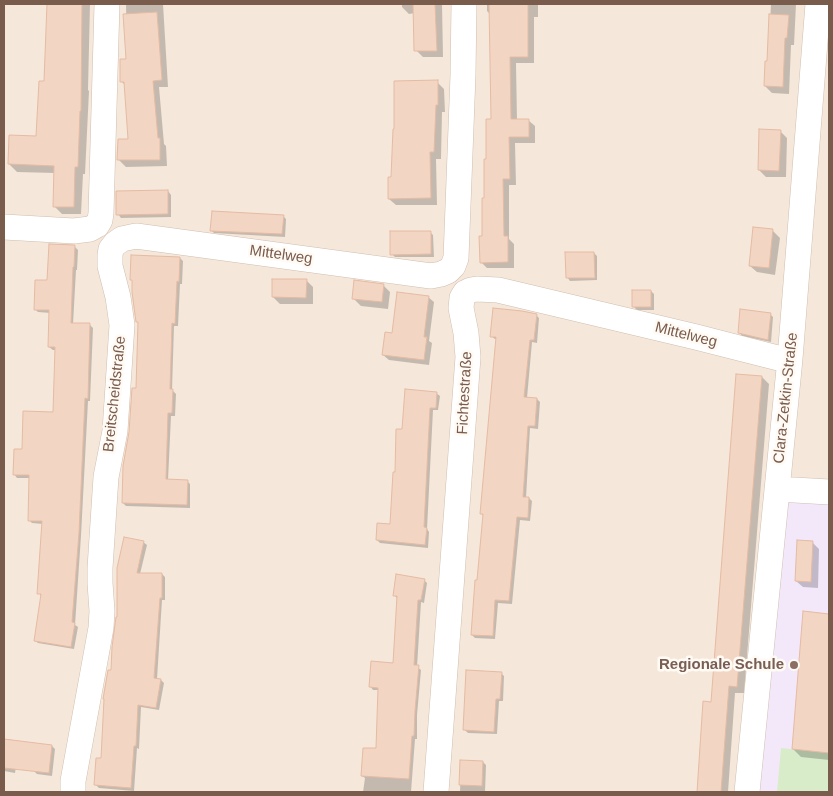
<!DOCTYPE html>
<meta charset="utf-8">
<style>
body{margin:0}
#map{position:relative;width:833px;height:796px;overflow:hidden;background:#fdf6ec;font-family:Arial,sans-serif}
canvas{display:block}
.frame{position:absolute;inset:0;border:5px solid #7a5c4d;pointer-events:none}
</style>
<div id="map">
<canvas width="833" height="796"></canvas>
<div class="frame"></div>
</div>
<script>
const ctx = document.querySelector('canvas').getContext('2d');
ctx.lineJoin = 'round';
function paint(path, color) {
  ctx.fillStyle = color;
  ctx.fill(path, 'evenodd');
}
function toPath(rows) {
  const path = new Path2D();
  for (const r of rows) {
    path.moveTo(r[0], r[1]);
    for (let i = 2; i < r.length; i += 2) path.lineTo(r[i], r[i + 1]);
  }
  return path;
}
function strokePath(path, color, width, dash) {
  ctx.strokeStyle = color;
  ctx.lineWidth = width;
  ctx.lineCap = dash ? 'butt' : 'round';
  ctx.setLineDash(dash || []);
  ctx.stroke(path);
}
function label(font, color, halo, rows, align = 'center') {
  ctx.font = font + ' Arial,sans-serif';
  ctx.lineWidth = 5;
  ctx.setLineDash([]);
  ctx.textBaseline = 'middle';
  ctx.strokeStyle = halo;
  ctx.fillStyle = color;
  for (const [text, x, y, turn = 0] of rows) {
    ctx.save();
    ctx.translate(x, y);
    ctx.rotate((+turn || 0) * Math.PI / 180);
    ctx.textAlign = isNaN(turn) ? turn : align;
    if (halo) ctx.strokeText(text, 0, 0);
    ctx.fillText(text, 0, 0);
    ctx.restore();
  }
}
paint(toPath([
 [4,4,829,4,829,792,4,792]
]), '#f5e8da');
paint(toPath([
 [777,489,829,492,829,792,747,792]
]), '#f3e8fa');
paint(toPath([
 [781,748,829,753,829,792,777,792]
]), '#d8ecc9');
paint(toPath([
 [48,4,90,4,88,90,89,91,85,174,83,174,81,214,62,214,54,206,55,173,17,172,9,164,38,137,45,82],
 [126,4,163,4,168,87,159,87,164,144,166,146,167,166,126,167,119,160,129,140,125,85,121,81,127,60],
 [402,4,442,4,443,57,423,57,416,50,415,13,409,14,402,7],
 [487,4,538,4,538,17,534,17,534,63,516,63,517,120,528,120,535,126,535,143,515,143,516,185,509,185,509,239,514,244,514,268,487,268,481,262,483,237,487,160,492,120,491,15,487,11],
 [771,4,796,4,794,45,791,45,789,94,772,93,765,86,768,62],
 [437,82,444,89,445,112,442,112,441,159,436,159,437,205,396,205,389,199,392,178],
 [780,131,787,138,786,177,766,177,759,170],
 [168,191,171,195,171,217,121,218,118,214],
 [283,216,286,219,285,237,214,233,211,230],
 [773,231,780,238,775,275,757,272,750,266],
 [430,232,433,235,434,257,395,257,392,254],
 [75,247,78,250,77,270,76,270,73,324,90,325,93,328,90,401,88,401,81,536,75,625,78,627,74,649,38,643,35,640,42,597,39,593,43,524,32,523,29,520,30,478,17,478,14,474,23,450,54,413,56,350,53,350,49,347,51,313,38,312,35,309,48,282],
 [594,253,597,256,597,280,570,281,567,277],
 [180,258,183,261,182,284,180,284,178,326,174,326,172,390,176,394,175,416,171,416,168,480,187,481,190,484,190,508,126,506,123,503,137,390,139,323,137,321],
 [306,280,313,287,313,304,280,304,273,297],
 [383,285,390,292,388,309,361,306,354,299],
 [651,291,654,294,654,310,637,310,634,307],
 [428,297,434,302,429,341,432,343,429,365,389,360,383,355,393,334],
 [770,314,773,317,771,342,742,336,739,332],
 [536,315,539,318,537,343,532,342,527,398,537,399,540,402,538,429,530,428,526,498,529,498,532,501,530,521,520,520,512,604,498,603,495,639,475,638,472,635,484,517,481,513,497,339,495,339,491,336],
 [762,377,769,384,744,693,735,693,728,792,698,792,704,702,712,703],
 [436,393,440,396,438,410,433,410,427,529,429,532,428,548,380,543,377,540,392,525,396,473],
 [143,542,147,545,140,574,162,574,165,577,165,600,162,600,157,679,161,680,164,683,159,710,141,707,139,749,137,748,134,791,99,788,96,785,103,760,112,672],
 [812,542,819,549,818,588,803,587,796,581],
 [424,580,427,583,424,603,421,602,417,667,421,670,417,715,417,739,415,739,411,792,363,792,365,778,362,776,377,750,379,690,373,690,370,686,394,664,397,598,394,595],
 [804,613,829,615,829,760,801,757,793,749],
 [501,673,504,676,503,701,499,701,497,734,468,733,465,730],
 [4,739,12,740,19,747,15,773,4,771],
 [52,746,55,749,52,776,37,774,34,771],
 [461,761,483,762,486,765,485,792,460,792]
]), '#0003');
const building = toPath([
 [47,4,82,4,81,111,80,111,78,167,75,167,74,207,53,207,54,166,8,164,9,135,36,136,39,81,44,81,47,4],
 [413,4,435,4,437,51,414,51,413,4],
 [489,4,528,4,528,57,510,57,511,119,529,119,529,137,509,137,510,179,503,179,504,236,508,236,508,262,480,263,479,236,482,236,482,198,484,198,484,159,486,159,486,119,491,119,489,4],
 [157,12,162,80,153,81,158,138,160,138,160,160,117,160,118,139,128,139,124,82,120,82,120,59,126,59,123,14,157,12],
 [769,14,789,15,787,38,785,38,783,87,764,86,765,61,767,61,769,14],
 [438,80,438,105,436,105,434,152,430,152,431,198,388,199,388,177,391,177,393,129,394,129,394,81,438,80],
 [759,129,781,130,779,171,758,170,759,129],
 [168,190,168,214,116,215,116,191,168,190],
 [212,211,284,215,282,234,210,231,212,211],
 [753,227,773,229,769,268,749,266,753,227],
 [390,231,431,231,431,254,390,255,390,231],
 [49,244,75,245,74,267,73,267,71,323,90,323,88,399,85,398,79,533,72,622,75,623,71,647,34,641,41,594,37,594,42,521,28,521,29,475,13,475,14,449,22,449,23,411,53,412,55,347,48,347,49,310,34,310,35,280,47,280,49,244],
 [565,252,594,252,595,278,566,278,565,252],
 [131,255,180,257,179,282,177,281,175,324,172,323,170,389,173,389,172,413,168,413,166,479,188,480,187,505,122,503,123,466,129,432,132,388,136,388,138,322,136,322,132,292,132,280,130,280,131,255],
 [272,279,307,279,306,298,272,297,272,279],
 [354,280,384,284,382,302,352,299,354,280],
 [632,290,651,290,651,307,632,307,632,290],
 [397,292,429,296,424,337,427,337,424,360,382,355,385,332,392,333,397,292],
 [493,308,522,311,537,314,534,340,530,340,524,397,537,398,535,426,528,426,523,497,529,497,528,518,517,517,509,601,495,600,493,636,471,635,475,580,477,580,483,514,480,514,496,337,490,337,493,308],
 [740,309,771,313,768,340,738,333,740,309],
 [736,374,762,376,737,687,729,686,721,792,697,792,703,701,711,702,736,374],
 [405,389,437,392,436,408,430,408,424,527,427,528,425,545,376,540,377,523,390,524,393,472,395,472,396,429,402,429,405,389],
 [124,537,144,541,137,573,162,573,162,598,160,598,154,678,161,679,156,708,138,705,136,746,134,746,131,788,94,785,96,758,101,758,104,699,103,699,108,670,111,670,112,647,116,617,117,617,117,568,124,537],
 [797,540,813,541,811,582,795,581,797,540],
 [396,574,425,579,421,600,418,600,414,665,419,665,415,711,414,736,412,736,409,779,361,776,363,748,376,748,378,688,369,687,371,661,393,663,397,596,393,596,396,574],
 [803,611,829,614,829,753,792,749,803,611],
 [466,670,502,672,500,699,496,699,494,732,463,730,466,670],
 [4,739,52,745,49,773,4,768,4,739],
 [460,760,483,761,482,786,459,785,460,760]
]);
paint(building, '#f3d5c3');
strokePath(building, '#e6bba3', 1);
const minor = toPath([
 [97,225,100,220,101,213,107,4],
 [4,227,74,231,90,229,97,225],
 [465,293,471,290,477,289,498,290,696,337,778,358,790,359],
 [777,489,829,492],
 [73,792,73,781,101,628,102,611,100,583,100,568,106,477,115,431,122,325,118,297,110,266,110,255,111,249,115,244,122,239,136,236,431,276,441,274,448,271,453,266,456,258,463,75,464,4],
 [436,792,468,357,466,333,461,308,462,298,465,293],
 [747,792,790,359,818,4]
]);
strokePath(minor, '#d1beb0', 26);
strokePath(minor, '#fff', 25);
for (const [x, y, r, color] of [
 [794,665,5,"#8d6e63"]
]) {
  const dot = new Path2D();
  dot.arc(x, y, r, 0, 2 * Math.PI);
  ctx.fillStyle = color;
  ctx.fill(dot);
  strokePath(dot, '#fffaf3', 2);
}
label('15px', '#7a5c4d', '#fffaf3', [
 ["Mittelweg",281,255,8],
 ["Mittelweg",686,335,14],
 ["Fichtestraße",465,393,-87],
 ["Breitscheidstraße",115,394,-84],
 ["Clara-Zetkin-Straße",786,398,-84]
]);
label('bold 15px', '#785e54', '#fffaf3', [
 ["Regionale Schule",784,665]
], 'right');
</script>
